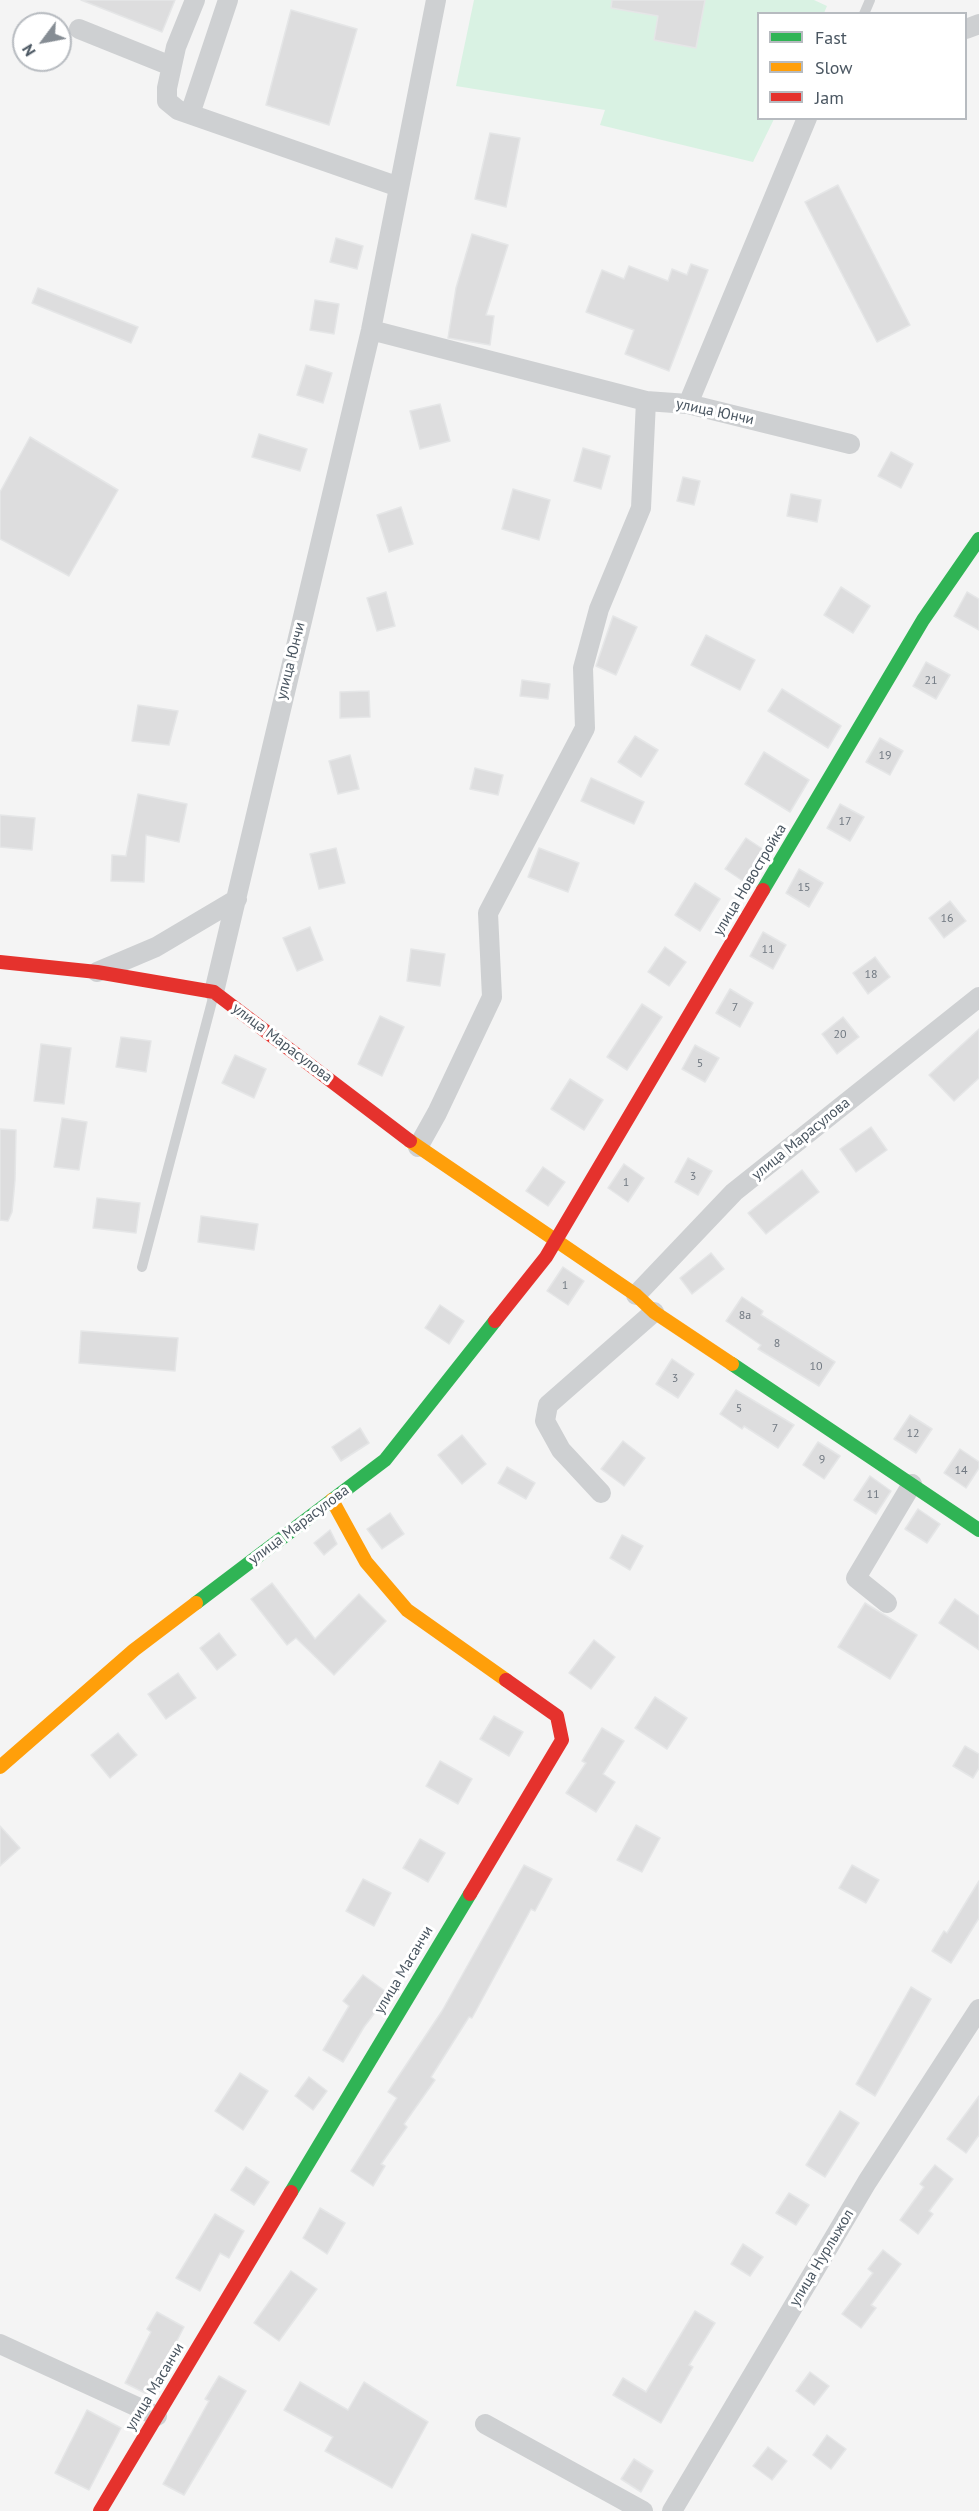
<!DOCTYPE html>
<meta charset="utf-8">
<style>
body{margin:0}
#map{position:relative;width:979px;height:2511px;overflow:hidden;background:#f4f4f4;font-family:"PT Sans",sans-serif}
canvas{display:block}
.legend{position:absolute;left:757px;top:12px;width:210px;height:108px;box-sizing:border-box;background:#fff;border:2px solid #b7bbc0;margin:0;padding:8px 10px;list-style:none;font-size:18px;color:#4a5661}
.legend li{display:flex;align-items:center;gap:12px;height:30px}
.legend b{width:30px;border:2px solid #b7bbc0}
.north{position:absolute;left:12px;top:12px;width:60px;height:60px;box-sizing:border-box;background:#fff;border:2px solid #b7bbc0;border-radius:50%;rotate:238deg;font-size:16px;font-weight:700;line-height:24px;text-align:center;color:#4a5661}
.north::after{content:'';display:block;margin:auto;width:21px;height:27px;background:#868d94;clip-path:polygon(50% 0,100% 100%,50% 72%,0 100%)}
</style>
<div id="map">
<canvas width="979" height="2511"></canvas>
<ul class="legend">
<li><b style="height:8px;background:#30b455"></b>Fast</li>
<li><b style="height:8px;background:#ff9f0a"></b>Slow</li>
<li><b style="height:8px;background:#e5322d"></b>Jam</li>
</ul>
<div class="north">N</div>
</div>
<script>
const ctx = document.querySelector('canvas').getContext('2d');
ctx.lineJoin = 'round';
function paint(path, color) {
  ctx.fillStyle = color;
  ctx.fill(path, 'evenodd');
}
function toPath(rows) {
  const path = new Path2D();
  for (const r of rows) {
    path.moveTo(r[0], r[1]);
    for (let i = 2; i < r.length; i += 2) path.lineTo(r[i], r[i + 1]);
  }
  return path;
}
function strokePath(path, color, width, dash) {
  ctx.strokeStyle = color;
  ctx.lineWidth = width;
  ctx.lineCap = dash ? 'butt' : 'round';
  ctx.setLineDash(dash || []);
  ctx.stroke(path);
}
function label(font, color, halo, rows, align = 'center') {
  ctx.font = font + ' "PT Sans",sans-serif';
  ctx.lineWidth = 6;
  ctx.setLineDash([]);
  ctx.textBaseline = 'middle';
  ctx.strokeStyle = halo;
  ctx.fillStyle = color;
  for (const [text, x, y, turn = 0] of rows) {
    ctx.save();
    ctx.translate(x, y);
    ctx.rotate((+turn || 0) * Math.PI / 180);
    ctx.textAlign = isNaN(turn) ? turn : align;
    if (halo) ctx.strokeText(text, 0, 0);
    ctx.fillText(text, 0, 0);
    ctx.restore();
  }
}
paint(toPath([
 [474,0,814,0,827,6,824,13,758,14,758,118,774,119,753,162,600,125,605,110,456,86]
]), '#d9f2e3');
const building = toPath([
 [81,0,175,0,162,32,81,0],
 [612,0,705,0,696,48,654,40,658,16,611,8,612,0],
 [291,10,357,29,329,125,266,105,291,10],
 [490,133,520,138,506,207,475,199,490,133],
 [838,185,910,325,877,342,805,202,838,185],
 [472,234,508,245,486,315,494,316,490,345,448,338,456,288,472,234],
 [336,238,363,246,357,269,330,262,336,238],
 [691,264,708,270,669,371,625,354,634,330,586,312,602,270,624,279,629,266,668,281,672,269,687,275,691,264],
 [38,288,138,327,131,343,32,303,38,288],
 [315,300,339,304,334,334,310,330,315,300],
 [306,365,332,373,323,403,297,395,306,365],
 [440,404,450,441,420,449,410,411,440,404],
 [259,434,307,449,300,471,252,457,259,434],
 [30,437,118,490,69,576,0,539,0,492,30,437],
 [583,448,610,456,601,489,574,481,583,448],
 [891,452,913,464,901,488,878,476,891,452],
 [683,477,700,481,694,505,677,501,683,477],
 [513,489,550,500,539,540,502,529,513,489],
 [791,494,821,500,817,522,787,516,791,494],
 [401,507,413,544,389,552,377,515,401,507],
 [841,587,870,606,853,633,824,615,841,587],
 [386,592,395,626,377,631,367,598,386,592],
 [967,592,979,599,979,630,954,616,967,592],
 [613,616,637,627,616,675,596,666,613,616],
 [706,635,755,660,740,690,691,665,706,635],
 [926,662,950,675,936,699,913,686,926,662],
 [522,680,550,684,548,699,520,696,522,680],
 [782,689,841,726,828,748,768,711,782,689],
 [369,691,370,717,340,718,340,692,369,691],
 [138,705,178,711,169,745,132,741,138,705],
 [635,736,658,750,641,777,618,762,635,736],
 [880,738,903,751,890,775,866,762,880,738],
 [764,752,809,780,790,812,745,784,764,752],
 [350,755,359,789,338,794,329,761,350,755],
 [475,768,503,775,498,795,470,789,475,768],
 [591,778,644,802,634,824,581,801,591,778],
 [138,794,187,804,179,842,146,835,144,882,111,881,112,855,126,856,138,794],
 [840,804,864,817,850,841,827,828,840,804],
 [0,815,35,818,32,850,0,847,0,815],
 [746,838,764,850,743,881,725,869,746,838],
 [336,848,345,883,319,889,310,854,336,848],
 [539,848,579,863,568,892,528,877,539,848],
 [799,869,823,883,809,907,786,893,799,869],
 [695,883,720,899,700,931,675,915,695,883],
 [950,901,966,921,944,938,929,918,950,901],
 [310,927,323,960,297,971,283,938,310,927],
 [763,932,786,945,773,969,750,956,763,932],
 [665,947,686,962,669,986,648,972,665,947],
 [411,949,445,954,440,986,407,981,411,949],
 [875,957,890,977,868,994,853,973,875,957],
 [730,989,753,1003,740,1027,716,1013,730,989],
 [642,1004,662,1017,627,1070,607,1057,642,1004],
 [380,1016,404,1027,382,1076,358,1064,380,1016],
 [843,1017,859,1037,837,1054,822,1034,843,1017],
 [979,1029,979,1078,954,1101,929,1075,979,1029],
 [121,1037,151,1041,146,1072,116,1067,121,1037],
 [41,1044,71,1048,64,1104,34,1101,41,1044],
 [695,1045,719,1058,705,1082,682,1069,695,1045],
 [235,1055,266,1069,254,1098,222,1083,235,1055],
 [570,1079,603,1100,584,1130,551,1109,570,1079],
 [62,1118,87,1122,79,1170,54,1167,62,1118],
 [871,1127,887,1150,856,1172,840,1149,871,1127],
 [0,1129,16,1130,15,1180,12,1212,8,1221,0,1220,0,1129],
 [688,1158,712,1171,698,1195,675,1182,688,1158],
 [624,1164,644,1178,628,1202,608,1188,624,1164],
 [543,1167,565,1182,548,1206,526,1191,543,1167],
 [802,1170,819,1192,766,1234,748,1213,802,1170],
 [97,1198,140,1203,136,1233,93,1228,97,1198],
 [201,1216,258,1224,254,1250,198,1242,201,1216],
 [711,1253,724,1269,692,1294,680,1278,711,1253],
 [563,1267,584,1281,568,1305,547,1291,563,1267],
 [742,1297,763,1311,761,1315,835,1362,819,1386,758,1349,761,1345,726,1321,742,1297],
 [440,1305,464,1321,449,1344,425,1328,440,1305],
 [81,1331,178,1338,175,1371,79,1363,81,1331],
 [672,1359,694,1374,678,1398,656,1384,672,1359],
 [736,1390,794,1425,778,1448,744,1426,742,1429,720,1414,736,1390],
 [910,1415,932,1429,916,1453,894,1439,910,1415],
 [360,1428,369,1443,341,1461,332,1447,360,1428],
 [462,1435,486,1464,462,1484,438,1455,462,1435],
 [623,1441,645,1458,624,1486,601,1469,623,1441],
 [818,1442,840,1456,824,1479,803,1465,818,1442],
 [960,1449,979,1462,979,1468,966,1488,944,1473,960,1449],
 [507,1467,535,1483,526,1499,498,1483,507,1467],
 [870,1476,891,1491,876,1514,854,1500,870,1476],
 [918,1509,940,1524,927,1543,905,1529,918,1509],
 [390,1513,404,1534,382,1549,367,1529,390,1513],
 [330,1530,337,1544,324,1555,314,1543,330,1530],
 [622,1535,643,1546,630,1570,610,1558,622,1535],
 [272,1583,315,1639,359,1594,386,1621,334,1675,296,1638,287,1645,251,1599,272,1583],
 [955,1599,979,1616,979,1650,939,1623,955,1599],
 [865,1603,917,1635,890,1679,838,1647,865,1603],
 [219,1633,236,1655,217,1670,200,1648,219,1633],
 [594,1640,615,1657,591,1689,569,1673,594,1640],
 [178,1673,196,1698,166,1719,148,1694,178,1673],
 [655,1697,687,1718,667,1749,635,1728,655,1697],
 [494,1716,523,1732,509,1756,480,1739,494,1716],
 [602,1728,624,1741,603,1774,615,1782,596,1812,566,1793,586,1763,582,1761,602,1728],
 [118,1733,137,1755,110,1778,91,1755,118,1733],
 [965,1746,979,1754,979,1768,973,1778,953,1766,965,1746],
 [440,1761,472,1779,458,1804,426,1786,440,1761],
 [636,1825,660,1838,642,1872,617,1860,636,1825],
 [0,1826,20,1848,0,1866,0,1826],
 [420,1839,445,1853,428,1882,403,1868,420,1839],
 [524,1865,552,1879,535,1911,531,1909,472,2018,469,2017,431,2077,435,2080,404,2124,407,2127,381,2164,385,2166,373,2186,351,2171,397,2098,388,2092,442,2011,524,1865],
 [852,1865,879,1880,866,1903,839,1888,852,1865],
 [363,1879,391,1893,374,1926,346,1911,363,1879],
 [979,1881,979,1918,951,1963,932,1951,944,1931,947,1933,979,1881],
 [363,1975,389,1994,364,2027,343,2062,323,2050,349,2006,343,2001,363,1975],
 [911,1987,931,1999,875,2096,856,2084,911,1987],
 [240,2073,268,2091,243,2130,215,2111,240,2073],
 [309,2077,327,2091,313,2110,295,2096,309,2077],
 [979,2096,979,2135,966,2153,947,2139,979,2096],
 [840,2111,859,2123,825,2177,806,2165,840,2111],
 [935,2165,953,2179,929,2211,933,2214,918,2234,900,2220,924,2187,920,2184,935,2165],
 [246,2167,269,2182,254,2205,231,2190,246,2167],
 [789,2193,809,2205,796,2225,776,2213,789,2193],
 [320,2208,345,2223,327,2254,303,2238,320,2208],
 [215,2214,244,2231,229,2258,220,2253,200,2291,176,2278,215,2214],
 [743,2244,763,2257,750,2276,731,2264,743,2244],
 [883,2250,901,2264,871,2305,876,2308,861,2328,842,2314,873,2273,868,2269,883,2250],
 [291,2271,317,2289,279,2341,254,2323,291,2271],
 [695,2311,715,2323,689,2365,693,2367,661,2423,613,2395,623,2378,646,2392,695,2311],
 [157,2312,184,2327,149,2395,125,2383,151,2332,147,2329,157,2312],
 [810,2372,829,2386,814,2405,796,2391,810,2372],
 [219,2376,246,2391,184,2495,163,2484,209,2401,205,2399,219,2376],
 [300,2382,348,2410,364,2382,428,2422,392,2488,325,2451,333,2437,284,2410,300,2382],
 [87,2410,121,2428,89,2490,55,2473,87,2410],
 [827,2435,846,2449,831,2469,813,2455,827,2435],
 [768,2447,787,2461,772,2480,753,2466,768,2447],
 [634,2459,653,2471,641,2492,621,2479,634,2459]
]);
paint(building, '#ddddde');
strokePath(building, '#e5e6e7', 1.5);
strokePath(toPath([
 [864,14,870,0],
 [142,1267,214,994]
]), '#ced0d2', 10);
strokePath(toPath([
 [195,0,176,47,167,88,167,101,178,110,399,187],
 [79,29,171,66],
 [966,29,979,24],
 [190,114,228,0],
 [371,330,646,401,688,404,850,444],
 [688,404,807,118],
 [97,972,156,947,237,899],
 [214,992,371,330,436,0],
 [418,1147,437,1113,492,997,488,913,585,728,583,668,599,609,641,508,646,401],
 [636,1295,734,1192,979,997],
 [601,1493,561,1450,545,1421,548,1405,654,1312],
 [887,1603,856,1578,912,1484],
 [0,2344,157,2416],
 [485,2424,643,2511],
 [672,2511,867,2182,979,2009]
]), '#ced0d2', 20);
strokePath(toPath([
 [763,890,923,620,979,539],
 [732,1364,979,1530],
 [196,1603,385,1460,495,1321],
 [291,2192,470,1894]
]), '#30b455', 14);
strokePath(toPath([
 [410,1141,636,1295,654,1312,732,1364],
 [332,1500,366,1562,407,1610,506,1680],
 [0,1767,134,1650,196,1603]
]), '#ff9f0a', 14);
strokePath(toPath([
 [0,962,97,972,214,992,410,1141],
 [495,1321,546,1257,763,890],
 [470,1894,562,1740,557,1716,506,1680],
 [100,2511,291,2192]
]), '#e5322d', 14);
label('12px', '#707881', null, [
 ["21",931,681],
 ["19",885,756],
 ["17",845,822],
 ["15",804,888],
 ["16",947,919],
 ["11",768,950],
 ["18",871,975],
 ["7",735,1008],
 ["20",840,1035],
 ["5",700,1064],
 ["3",693,1177],
 ["1",626,1183],
 ["1",565,1286],
 ["8а",745,1316],
 ["8",777,1344],
 ["10",816,1367],
 ["3",675,1379],
 ["5",739,1409],
 ["7",775,1429],
 ["12",913,1434],
 ["9",822,1460],
 ["14",961,1471],
 ["11",873,1495]
]);
label('15px', '#4a5661', '#fff', [
 ["улица Юнчи",715,412,12],
 ["улица Юнчи",291,661,-76],
 ["улица Новостройка",750,880,-59],
 ["улица Марасулова",282,1043,37],
 ["улица Марасулова",801,1139,-39],
 ["улица Марасулова",299,1525,-37],
 ["улица Масанчи",404,1970,-59],
 ["улица Нурлыжол",822,2258,-59],
 ["улица Масанчи",155,2387,-59]
]);
</script>
